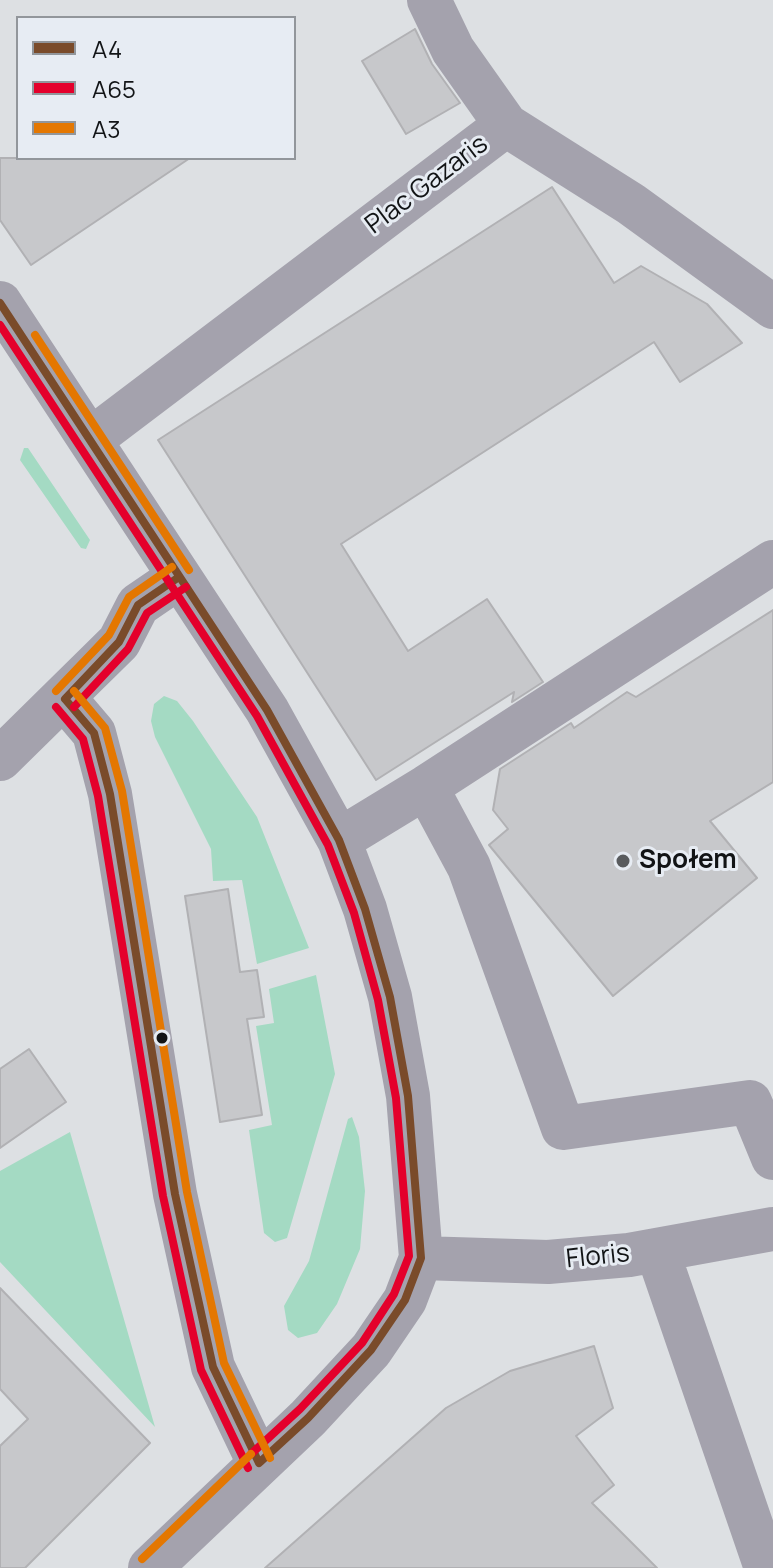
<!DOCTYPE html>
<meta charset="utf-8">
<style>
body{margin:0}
#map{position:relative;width:773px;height:1568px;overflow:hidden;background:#dde0e3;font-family:Manrope,sans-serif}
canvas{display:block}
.legend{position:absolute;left:16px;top:16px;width:280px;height:144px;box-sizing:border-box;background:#e7ecf3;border:2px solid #92969b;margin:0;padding:10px 14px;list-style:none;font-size:24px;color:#121416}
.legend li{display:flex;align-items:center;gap:16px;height:40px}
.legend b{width:40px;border:2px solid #92969b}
</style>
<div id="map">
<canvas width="773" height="1568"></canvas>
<ul class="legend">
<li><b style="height:10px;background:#7a4b2a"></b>A4</li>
<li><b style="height:10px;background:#e4002b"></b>A65</li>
<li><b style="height:10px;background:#e47701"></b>A3</li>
</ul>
</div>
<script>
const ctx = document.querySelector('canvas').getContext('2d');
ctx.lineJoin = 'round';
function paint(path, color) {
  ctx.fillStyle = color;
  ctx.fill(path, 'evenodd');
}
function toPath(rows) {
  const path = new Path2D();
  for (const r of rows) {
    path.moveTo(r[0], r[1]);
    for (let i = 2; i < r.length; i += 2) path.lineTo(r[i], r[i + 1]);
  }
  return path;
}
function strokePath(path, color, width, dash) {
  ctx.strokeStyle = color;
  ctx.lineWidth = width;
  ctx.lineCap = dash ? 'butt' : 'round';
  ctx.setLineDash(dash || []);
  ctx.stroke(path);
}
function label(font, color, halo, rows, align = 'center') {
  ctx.font = font + ' Manrope,sans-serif';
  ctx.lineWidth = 6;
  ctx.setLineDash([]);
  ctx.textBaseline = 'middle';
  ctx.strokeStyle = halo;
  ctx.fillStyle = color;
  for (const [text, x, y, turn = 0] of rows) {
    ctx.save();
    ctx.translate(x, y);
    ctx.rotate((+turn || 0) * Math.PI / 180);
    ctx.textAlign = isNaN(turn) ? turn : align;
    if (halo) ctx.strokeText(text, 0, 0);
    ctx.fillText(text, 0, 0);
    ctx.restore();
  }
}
paint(toPath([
 [24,448,28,448,90,540,86,549,81,548,20,460],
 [164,696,177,701,193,721,257,817,309,948,257,964,242,880,213,881,211,849,155,737,151,721,154,704],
 [316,975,335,1074,287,1238,275,1242,264,1233,249,1130,272,1125,256,1026,274,1023,269,989],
 [352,1117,359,1137,365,1191,360,1249,337,1304,317,1333,298,1338,288,1330,284,1306,309,1261,348,1119],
 [70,1132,155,1427,0,1262,0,1171]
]), '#a4dac3');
const building = toPath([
 [415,29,432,64,460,103,406,134,362,61,415,29],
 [0,158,190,158,31,265,0,220,0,158],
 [552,187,614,283,641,266,707,304,742,343,680,382,654,342,341,544,408,651,487,599,543,682,512,702,514,692,376,780,158,440,552,187],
 [773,610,773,782,710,821,757,878,613,996,489,845,508,829,493,810,500,769,571,723,574,728,627,692,636,697,773,610],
 [228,889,240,972,257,970,264,1017,247,1019,262,1115,220,1122,185,896,228,889],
 [29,1049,66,1102,0,1148,0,1069,29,1049],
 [0,1288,150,1443,25,1568,0,1568,0,1446,28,1419,0,1389,0,1288],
 [594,1346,613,1408,576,1436,614,1485,592,1503,657,1568,265,1568,446,1408,510,1371,594,1346]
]);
paint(building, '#c7c8cb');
strokePath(building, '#b1b1b4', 2);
strokePath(toPath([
 [429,0,453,50,506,125],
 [0,303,267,710,339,840,365,909,390,997,408,1096,421,1258,405,1300,371,1350,308,1418,150,1568],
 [90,440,506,125,631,204,773,307],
 [65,699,94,733,110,794,175,1194,213,1367,259,1463],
 [0,759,119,642,138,605,179,577],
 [426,787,469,867,563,1128,750,1102,773,1158],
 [339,840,426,787,773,562],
 [657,1250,766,1568],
 [421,1258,548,1262,629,1255,773,1229]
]), '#a4a2ad', 44);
strokePath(toPath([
 [0,303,267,710,339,840,365,909,390,997,408,1096,421,1258,405,1300,371,1350,308,1418,259,1463],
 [65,699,94,733,110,794,175,1194,213,1367,259,1463],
 [65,699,119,642,138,605,179,577]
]), '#7a4b2a', 8);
strokePath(toPath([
 [0,325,257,716,328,845,354,913,378,1000,396,1098,409,1256,394,1294,362,1343,300,1409,251,1454],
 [56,707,83,739,98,796,163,1196,201,1370,248,1468],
 [74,707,128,649,147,613,186,587]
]), '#e4002b', 8);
strokePath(toPath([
 [35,335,189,570],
 [56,691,109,635,129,597,172,567],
 [74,691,105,728,122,791,187,1192,224,1363,270,1458],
 [142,1559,251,1454]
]), '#e47701', 8);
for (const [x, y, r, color] of [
 [623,861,8,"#595b5e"],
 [162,1038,7,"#121416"]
]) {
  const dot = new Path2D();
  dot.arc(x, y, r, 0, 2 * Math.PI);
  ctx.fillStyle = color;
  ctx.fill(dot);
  strokePath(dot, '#e7ecf3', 3);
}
label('26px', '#121416', '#e7ecf3', [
 ["Plac Gazaris",427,185,-37],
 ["Floris",598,1257,-6]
]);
label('bold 26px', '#121416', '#e7ecf3', [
 ["Społem",639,861]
], 'left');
</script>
